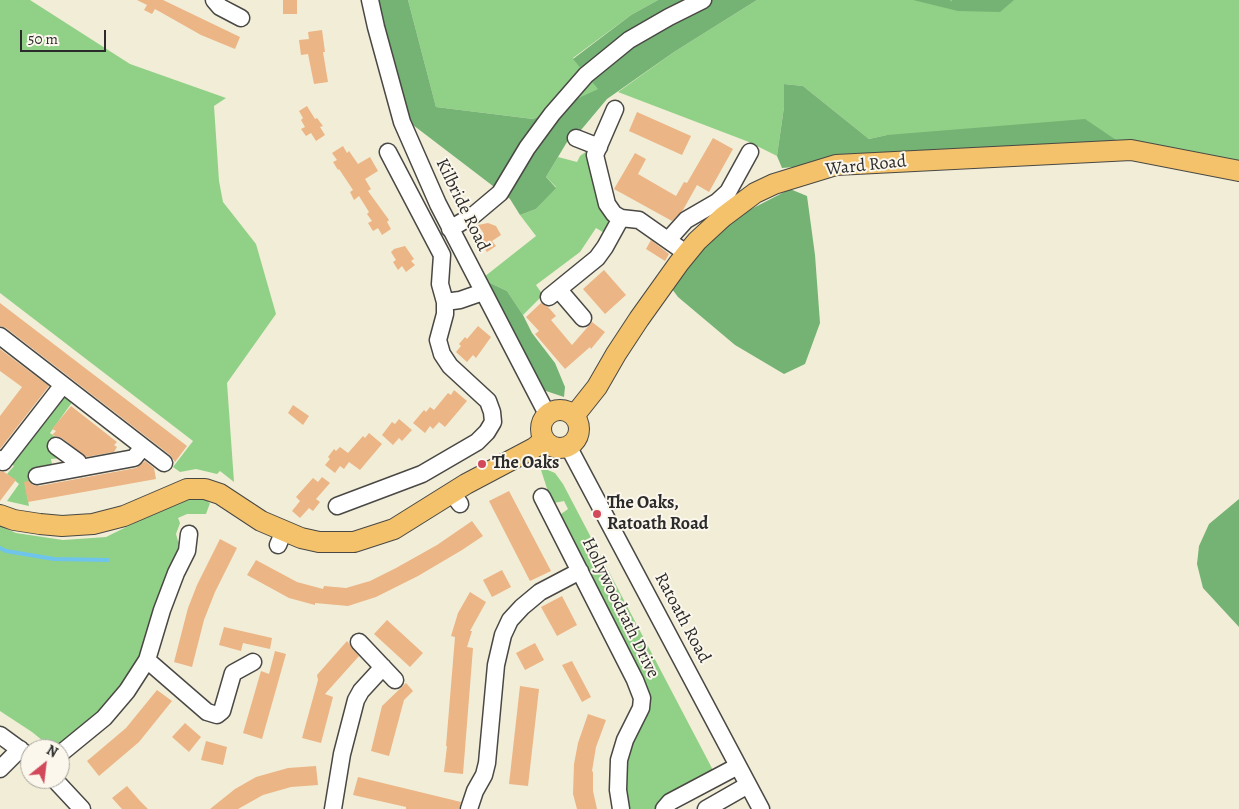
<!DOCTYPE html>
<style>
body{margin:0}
#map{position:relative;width:1239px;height:809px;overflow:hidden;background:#f2edd7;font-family:Alegreya,serif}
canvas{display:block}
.north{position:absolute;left:20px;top:739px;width:50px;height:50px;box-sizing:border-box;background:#fbf7ec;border:1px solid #a8a59f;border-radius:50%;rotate:29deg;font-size:14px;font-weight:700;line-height:20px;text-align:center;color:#2b2b2b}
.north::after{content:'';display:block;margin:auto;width:18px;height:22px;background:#d1495b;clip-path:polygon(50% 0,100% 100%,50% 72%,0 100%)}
.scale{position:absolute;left:20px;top:30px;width:86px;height:22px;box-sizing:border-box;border:2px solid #2b2b2b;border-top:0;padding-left:6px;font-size:15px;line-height:18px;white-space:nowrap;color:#2b2b2b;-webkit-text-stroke:4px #fbf7ec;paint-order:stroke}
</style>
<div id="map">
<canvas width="1239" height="809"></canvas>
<div class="north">N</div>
<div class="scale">50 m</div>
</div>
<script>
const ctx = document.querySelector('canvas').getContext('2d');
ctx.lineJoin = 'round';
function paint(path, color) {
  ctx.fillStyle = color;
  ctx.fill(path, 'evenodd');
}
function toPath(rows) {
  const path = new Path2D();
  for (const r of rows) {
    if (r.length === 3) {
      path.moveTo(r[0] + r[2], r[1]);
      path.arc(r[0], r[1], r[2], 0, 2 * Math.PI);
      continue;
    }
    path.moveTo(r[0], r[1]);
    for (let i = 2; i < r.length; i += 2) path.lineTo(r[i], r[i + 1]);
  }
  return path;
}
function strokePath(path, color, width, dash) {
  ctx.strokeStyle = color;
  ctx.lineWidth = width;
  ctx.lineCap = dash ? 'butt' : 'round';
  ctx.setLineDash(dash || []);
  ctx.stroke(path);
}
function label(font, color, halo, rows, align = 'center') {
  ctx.font = font + ' Alegreya,serif';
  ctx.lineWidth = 4;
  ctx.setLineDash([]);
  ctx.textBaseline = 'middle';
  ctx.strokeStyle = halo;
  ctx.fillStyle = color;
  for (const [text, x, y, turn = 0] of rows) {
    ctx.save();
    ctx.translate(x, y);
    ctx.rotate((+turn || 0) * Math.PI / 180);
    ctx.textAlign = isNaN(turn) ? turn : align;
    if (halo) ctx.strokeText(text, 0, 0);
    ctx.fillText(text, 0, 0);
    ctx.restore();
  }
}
paint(toPath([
 [0,0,30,0,130,64,226,98,214,106,219,181,223,202,256,244,276,314,227,383,234,482,220,471,217,474,196,469,180,472,173,467,193,441,0,293],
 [408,0,658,0,631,15,573,58,599,89,533,119,436,107],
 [757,0,1239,0,1239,162,1208,154,1144,144,887,135,869,139,803,86,784,84,784,107,777,156,749,142,618,92,674,52],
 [587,151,590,151,612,224,606,234,596,228,580,252,536,285,543,295,523,315,507,291,486,281,484,277,536,236,520,215,536,209,556,187,546,177,558,157,577,162,580,156],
 [60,395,66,396,73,401,50,433,59,440,73,462,64,468,62,458,51,459,53,470,35,482,25,484,29,506,7,501,19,484,7,474,14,466,8,462,33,436,36,434,58,406,54,403],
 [541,470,548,470,555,473,563,484,714,772,659,809,626,809,624,769,631,744,645,715,558,520,561,514,568,509,564,501,554,503,551,501],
 [187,497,210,498,208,502,210,503,206,514,187,514,178,518,180,523,176,534,178,541,183,546,149,641,133,673,97,715,75,731,55,749,53,749,32,732,0,711,0,526,16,533,63,540,106,537]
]), '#91d187');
paint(toPath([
 [379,0,408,0,436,107,533,119,598,89,573,59,631,15,658,0,757,0,674,52,607,99,581,130,570,137,546,177,556,188,536,209,520,215,510,199,413,125,392,70],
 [913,0,950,0,951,2,952,0,1014,0,1000,12,958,11],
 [784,84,803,86,869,139,887,135,1085,119,1119,142,934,155,782,168,777,156,784,107],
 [790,189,807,196,815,255,820,323,805,364,784,374,735,345,678,297,672,289,700,247,734,218],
 [486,281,507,291,523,315,532,333,555,363,565,387,564,397,543,390],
 [1239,499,1239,627,1203,588,1197,564,1199,546,1209,524]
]), '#74b374');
strokePath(toPath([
 [0,548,6,551,54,559,108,560]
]), '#6ec4eb', 4);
paint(toPath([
 [137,0,163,0,240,37,235,49,201,35,155,9,152,14,144,10,147,5],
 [283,0,297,0,297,14,283,14],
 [322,30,325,52,323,52,328,82,314,84,308,54,301,55,299,40,309,39,308,32],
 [307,106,315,119,317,118,323,126,320,127,325,135,316,141,311,133,306,136,301,129,305,127,301,120,303,118,299,111],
 [637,112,691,136,682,155,629,131],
 [713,138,733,149,709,192,697,185,683,210,672,221,614,189,635,153,646,159,638,174,676,196,684,182,687,183],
 [343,146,347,153,349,151,358,164,370,157,378,171,365,179,371,189,368,191,389,220,387,222,391,229,382,235,378,228,373,231,368,223,372,221,367,214,369,212,359,196,354,200,350,192,353,190,339,169,338,170,333,162,337,160,332,153],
 [488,223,496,226,501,235,492,241,496,246,487,252,479,240,482,239,481,236,484,234,478,225],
 [651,240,669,254,665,261,646,249],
 [405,246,414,259,411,261,415,265,406,272,402,266,398,270,393,262,396,260,391,252,394,249],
 [604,270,626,295,605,314,583,289],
 [0,303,187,446,175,462,170,455,6,328,0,326],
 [541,303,548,307,556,316,551,320,572,345,592,322,605,332,591,349,590,347,565,369,535,334,539,331,526,317],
 [478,326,491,337,476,358,473,355,467,362,456,352,461,346,459,344,465,337,467,339],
 [0,349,49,386,0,449,0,416,22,387,0,371],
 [454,390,467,401,445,427,439,422,433,429,430,426,425,433,413,423,424,410,426,412,430,407,434,410,448,393,451,395],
 [293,405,309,416,303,425,288,413],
 [71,406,117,442,114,445,117,447,114,452,86,457,62,438,52,435,56,431,52,429],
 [399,419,412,430,402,441,399,438,393,445,382,435,392,422,395,424],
 [369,433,382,444,360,470,349,462,344,469,340,466,335,473,325,465,330,459,328,457,334,449,336,451,340,447,348,453,363,436,365,438],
 [145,461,154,468,156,479,28,502,24,482,29,481,33,485,39,486,136,468],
 [0,471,4,472,16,480,0,501],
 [322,477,330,483,316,499,320,502,313,511,309,508,300,518,292,511,300,501,296,497,313,478,318,482],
 [509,491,551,571,530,581,489,501],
 [472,521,483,536,462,550,418,576,376,597,348,606,315,603,315,605,289,598,247,575,256,560,297,582,323,589,324,586,346,588,370,581,396,568,437,545],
 [220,539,237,548,215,592,204,620,192,667,174,662,188,608,197,585],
 [502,570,511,587,492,597,483,580],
 [470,592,486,602,470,631,472,631,467,647,473,648,463,774,444,772,447,746,446,746,455,637,451,636,458,613],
 [562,596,577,625,557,636,541,607],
 [387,620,423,653,410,667,374,634],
 [224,627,272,638,270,649,243,643,241,651,219,645],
 [347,641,359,656,325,694,333,697,321,743,302,738,318,680,317,675],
 [535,643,544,660,525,670,516,653],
 [275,651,286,654,262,739,243,733,261,671,269,674],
 [572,661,591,697,582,702,562,665],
 [406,683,413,691,404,700,389,756,371,751,382,706],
 [520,686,539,689,528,786,509,784],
 [157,690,172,701,139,742,99,776,87,761,126,728],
 [588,714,606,720,596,747,592,771,593,772,593,791,597,809,577,809,573,794,574,764,578,743],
 [185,723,201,737,189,752,172,737],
 [206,741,227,747,223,765,201,760],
 [316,766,318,785,291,787,263,795,238,809,210,809,235,789,256,777,288,768],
 [358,777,461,802,459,809,406,809,406,807,353,795],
 [127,786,140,801,148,809,122,809,112,798]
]), '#ebb586');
const minor = toPath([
 [214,0,220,7,241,18],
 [370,0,376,27,402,122,438,204,547,414],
 [615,109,595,155,607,204,614,214,621,218,639,220,686,253],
 [576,138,599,147],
 [388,152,442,255,440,284,445,302],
 [450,229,475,214,500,193,527,148,552,114,586,75,629,40,669,17,703,0],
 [668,240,686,220,717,202,728,192,750,152],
 [559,290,583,318],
 [549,297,597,258,605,247,621,218],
 [0,336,164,463],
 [56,446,78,462,80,468],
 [568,446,761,809],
 [0,459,3,462,62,386],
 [37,476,134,458,143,447],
 [452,493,460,504],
 [542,497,635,680,642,698,641,708,625,740,619,760,618,790,621,809],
 [337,506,422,474,477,442,487,432,493,422,492,412,488,401,450,366,442,354,438,340,445,314,445,302,460,300,483,292],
 [278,545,284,531],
 [359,642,395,680],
 [147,660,207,712,217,715,222,711,233,673,253,662],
 [0,735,30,757],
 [60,754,104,718,127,691,147,660,162,610,176,573,187,551,189,534],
 [0,769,20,749],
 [54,779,82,809],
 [333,809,342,754,356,700,361,691,383,667],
 [469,809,475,791,484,775,487,763,496,665,503,635,510,620,522,607,540,592,580,571],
 [664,809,670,802,738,766],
 [706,809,748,785]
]);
const major = toPath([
 [560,429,19],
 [574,416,597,387,616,354,639,319,679,263,697,241,723,217,755,193,774,184,836,165,1131,150,1239,171],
 [0,515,14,520,40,524,62,526,93,524,124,516,187,489,205,489,220,494,261,521,301,538,319,542,354,542,394,529,466,484,534,448,544,440]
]);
strokePath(minor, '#494845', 19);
strokePath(major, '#494845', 22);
strokePath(minor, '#fff', 16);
strokePath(major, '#f3c26a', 20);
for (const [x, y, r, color] of [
 [482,464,5,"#d1495b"],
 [597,514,5,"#d1495b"]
]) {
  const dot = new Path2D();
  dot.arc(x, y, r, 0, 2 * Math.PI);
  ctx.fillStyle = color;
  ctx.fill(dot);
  strokePath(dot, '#fbf7ec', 2);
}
label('18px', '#2b2b2b', '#fbf7ec', [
 ["Ward Road",866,166,-6],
 ["Kilbride Road",462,205,64],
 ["Hollywoodrath Drive",620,608,64],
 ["Ratoath Road",682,618,62]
]);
label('bold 18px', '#2b2b2b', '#fbf7ec', [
 ["The Oaks",492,464],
 ["The Oaks,",607,504],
 ["Ratoath Road",607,525]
], 'left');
</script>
